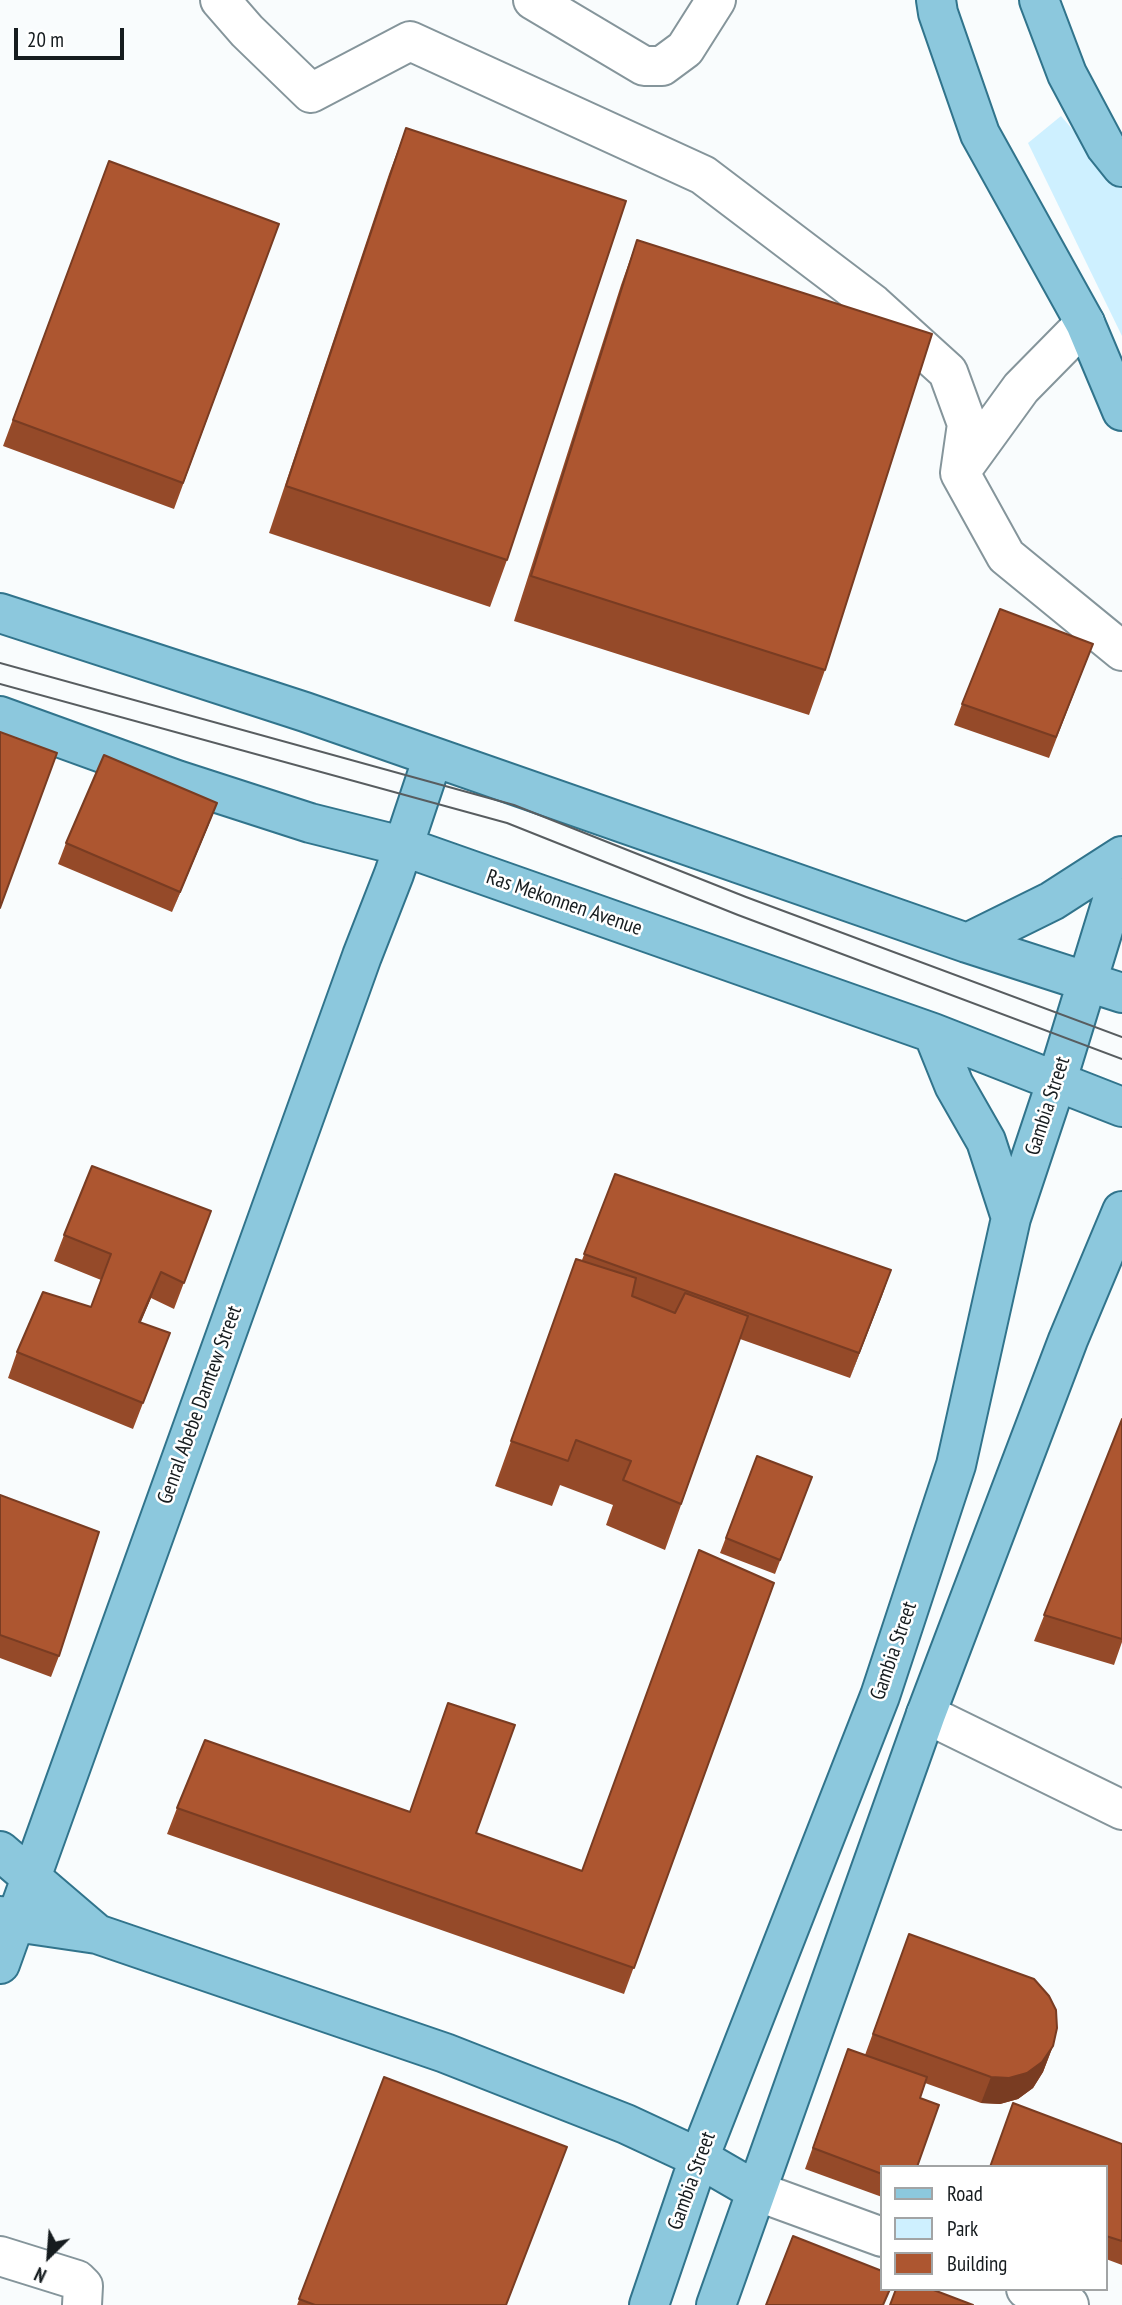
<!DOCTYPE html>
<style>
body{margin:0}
#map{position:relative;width:1122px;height:2305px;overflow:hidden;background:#f9fcfd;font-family:"PT Sans Narrow",sans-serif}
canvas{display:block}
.legend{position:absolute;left:880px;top:2165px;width:228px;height:126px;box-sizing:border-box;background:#fff;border:2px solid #a2a4a5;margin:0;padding:9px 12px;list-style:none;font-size:21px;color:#161c1f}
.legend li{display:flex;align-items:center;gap:14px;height:35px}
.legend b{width:35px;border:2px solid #a2a4a5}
.north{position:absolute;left:14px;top:2221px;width:70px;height:70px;-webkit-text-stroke:5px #fff;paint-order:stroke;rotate:205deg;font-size:19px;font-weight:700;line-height:28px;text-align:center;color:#161c1f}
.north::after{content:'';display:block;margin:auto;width:24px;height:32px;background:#161c1f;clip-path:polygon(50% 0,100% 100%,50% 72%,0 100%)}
.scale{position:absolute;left:14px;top:28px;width:110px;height:32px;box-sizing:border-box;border:4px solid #161c1f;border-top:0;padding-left:9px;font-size:21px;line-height:24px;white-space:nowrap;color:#161c1f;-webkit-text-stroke:5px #fff;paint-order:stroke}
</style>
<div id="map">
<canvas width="1122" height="2305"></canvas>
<ul class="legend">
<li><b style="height:9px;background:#8cc8dd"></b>Road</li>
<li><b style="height:19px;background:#cef0ff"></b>Park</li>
<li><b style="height:19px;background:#ad5630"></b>Building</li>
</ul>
<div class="north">N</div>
<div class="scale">20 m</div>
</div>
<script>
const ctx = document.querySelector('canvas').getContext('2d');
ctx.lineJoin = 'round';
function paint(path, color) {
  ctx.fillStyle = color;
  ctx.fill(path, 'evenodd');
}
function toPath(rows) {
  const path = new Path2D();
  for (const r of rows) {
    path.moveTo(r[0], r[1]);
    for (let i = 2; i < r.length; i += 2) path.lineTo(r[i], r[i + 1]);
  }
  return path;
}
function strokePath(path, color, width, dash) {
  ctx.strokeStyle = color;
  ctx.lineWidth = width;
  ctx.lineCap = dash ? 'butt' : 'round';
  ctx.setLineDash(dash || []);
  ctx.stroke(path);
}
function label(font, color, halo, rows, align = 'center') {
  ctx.font = font + ' "PT Sans Narrow",sans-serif';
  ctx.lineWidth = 5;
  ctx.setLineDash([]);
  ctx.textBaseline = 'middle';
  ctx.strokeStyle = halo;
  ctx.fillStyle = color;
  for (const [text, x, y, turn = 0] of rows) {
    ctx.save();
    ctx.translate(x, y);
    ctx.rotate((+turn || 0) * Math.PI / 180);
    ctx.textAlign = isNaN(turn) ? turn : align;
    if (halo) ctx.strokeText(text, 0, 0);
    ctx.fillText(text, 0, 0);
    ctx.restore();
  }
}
paint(toPath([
 [1061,116,1122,187,1122,336,1028,143]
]), '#cef0ff');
const minor = toPath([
 [220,0,247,31,311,93,410,41,703,175,873,304,948,372,967,424,960,473,1006,556,1122,651],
 [533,0,644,66,662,66,685,49,716,0],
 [963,468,1021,388,1085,323],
 [926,1714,1122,1810],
 [756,2191,882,2237],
 [0,2256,77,2280,83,2286,82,2305],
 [1026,2289,1069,2305]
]);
const major = toPath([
 [936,0,938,13,980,134,1085,323,1122,411],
 [1039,0,1067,74,1106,147,1122,167],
 [0,613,305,712,967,943,1122,993],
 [0,716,177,780,310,823,402,846,933,1033,1122,1107],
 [967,943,1052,901,1122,856],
 [933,1033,954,1085,986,1141,1011,1218],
 [0,1851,97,1934],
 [0,1916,15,1922,97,1934,445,2053,626,2124,699,2158,756,2191],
 [0,1964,362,956,394,874,433,757],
 [649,2305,699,2158,880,1696,956,1465,1011,1218,1057,1080,1122,868],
 [716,2305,926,1714,1068,1340,1122,1211]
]);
strokePath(minor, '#85959b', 42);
strokePath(major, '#31748c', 42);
strokePath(minor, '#fff', 38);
strokePath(major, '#8cc8dd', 38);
strokePath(toPath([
 [0,663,514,805,746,897,1122,1037],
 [0,684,507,823,738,915,1122,1059]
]), '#585d60', 2);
paint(toPath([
 [406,128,507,560,490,607,269,533,389,174],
 [109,161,279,224,174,509,3,446],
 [637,240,825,670,809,715,514,621,621,285],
 [1093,644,1049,758,954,725,962,704],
 [209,824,172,912,58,864,66,843],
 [615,1174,891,1270,850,1378,740,1339,665,1550,606,1525,613,1505,560,1485,552,1506,495,1486,576,1259,582,1260],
 [211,1211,174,1309,151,1298,140,1323,170,1333,133,1429,8,1378,17,1352,91,1307,101,1280,54,1261,64,1235],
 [1122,1419,1122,1642,1114,1665,1034,1641],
 [757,1456,812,1477,775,1574,720,1553],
 [0,1495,59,1656,51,1677,0,1658],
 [774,1583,624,1994,167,1834,177,1808,409,1812,476,1833,582,1871],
 [909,1934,1053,2046,1043,2072,1033,2088,1018,2099,1000,2104,981,2103,925,2083,882,2167,882,2197,805,2169,848,2049,865,2055],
 [384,2077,507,2305,297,2305],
 [1122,2144,1122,2265,1106,2259,1106,2167]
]), '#954a29');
paint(toPath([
 [217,803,209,824,172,912,180,892],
 [891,1270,882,1296,850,1378,859,1353],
 [161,1272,151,1298,130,1348,139,1322],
 [1053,2046,1043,2072,1033,2088,1018,2099,1000,2104,981,2103,991,2077]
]), '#793c22');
const building = toPath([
 [406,128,626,201,507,560,286,486,406,128],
 [109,161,279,224,183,483,13,420,109,161],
 [637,240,932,334,825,670,531,576,637,240],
 [1000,609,1093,644,1056,737,962,704,1000,609],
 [0,732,57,753,0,908,0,732],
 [104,755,217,803,180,892,66,843,104,755],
 [92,1166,211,1211,184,1283,161,1272,139,1322,170,1333,143,1403,17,1352,43,1292,91,1307,111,1254,64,1235,92,1166],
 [615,1174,891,1270,859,1353,584,1254,615,1174],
 [576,1259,636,1278,632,1296,675,1313,685,1293,748,1316,681,1504,623,1480,631,1461,576,1440,568,1461,511,1441,576,1259],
 [1122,1419,1122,1639,1044,1615,1122,1419],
 [757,1456,812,1477,780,1560,726,1538,757,1456],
 [0,1495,99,1532,59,1656,0,1635,0,1495],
 [699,1550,774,1583,634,1968,177,1808,205,1740,410,1812,448,1703,515,1725,476,1833,582,1871,699,1550],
 [909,1934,1034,1979,1049,1996,1056,2010,1057,2028,1053,2046,1042,2062,1027,2073,1009,2078,991,2077,873,2034,909,1934],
 [848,2049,927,2077,920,2098,939,2105,917,2167,882,2167,882,2174,813,2148,848,2049],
 [384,2077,567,2147,506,2305,315,2305,299,2299,384,2077],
 [1013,2103,1122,2144,1122,2241,1106,2236,1106,2167,990,2167,1013,2103],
 [793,2236,882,2271,882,2289,890,2289,883,2305,766,2305,793,2236],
 [896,2289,931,2289,973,2305,890,2305,896,2289]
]);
paint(building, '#ad5630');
strokePath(building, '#793c22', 2);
label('21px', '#161c1f', '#fff', [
 ["Ras Mekonnen Avenue",564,903,19],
 ["Gambia Street",1048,1106,-72],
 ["Genral Abebe Damtew Street",200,1405,-70],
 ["Gambia Street",894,1651,-71],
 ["Gambia Street",692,2181,-70]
]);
</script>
